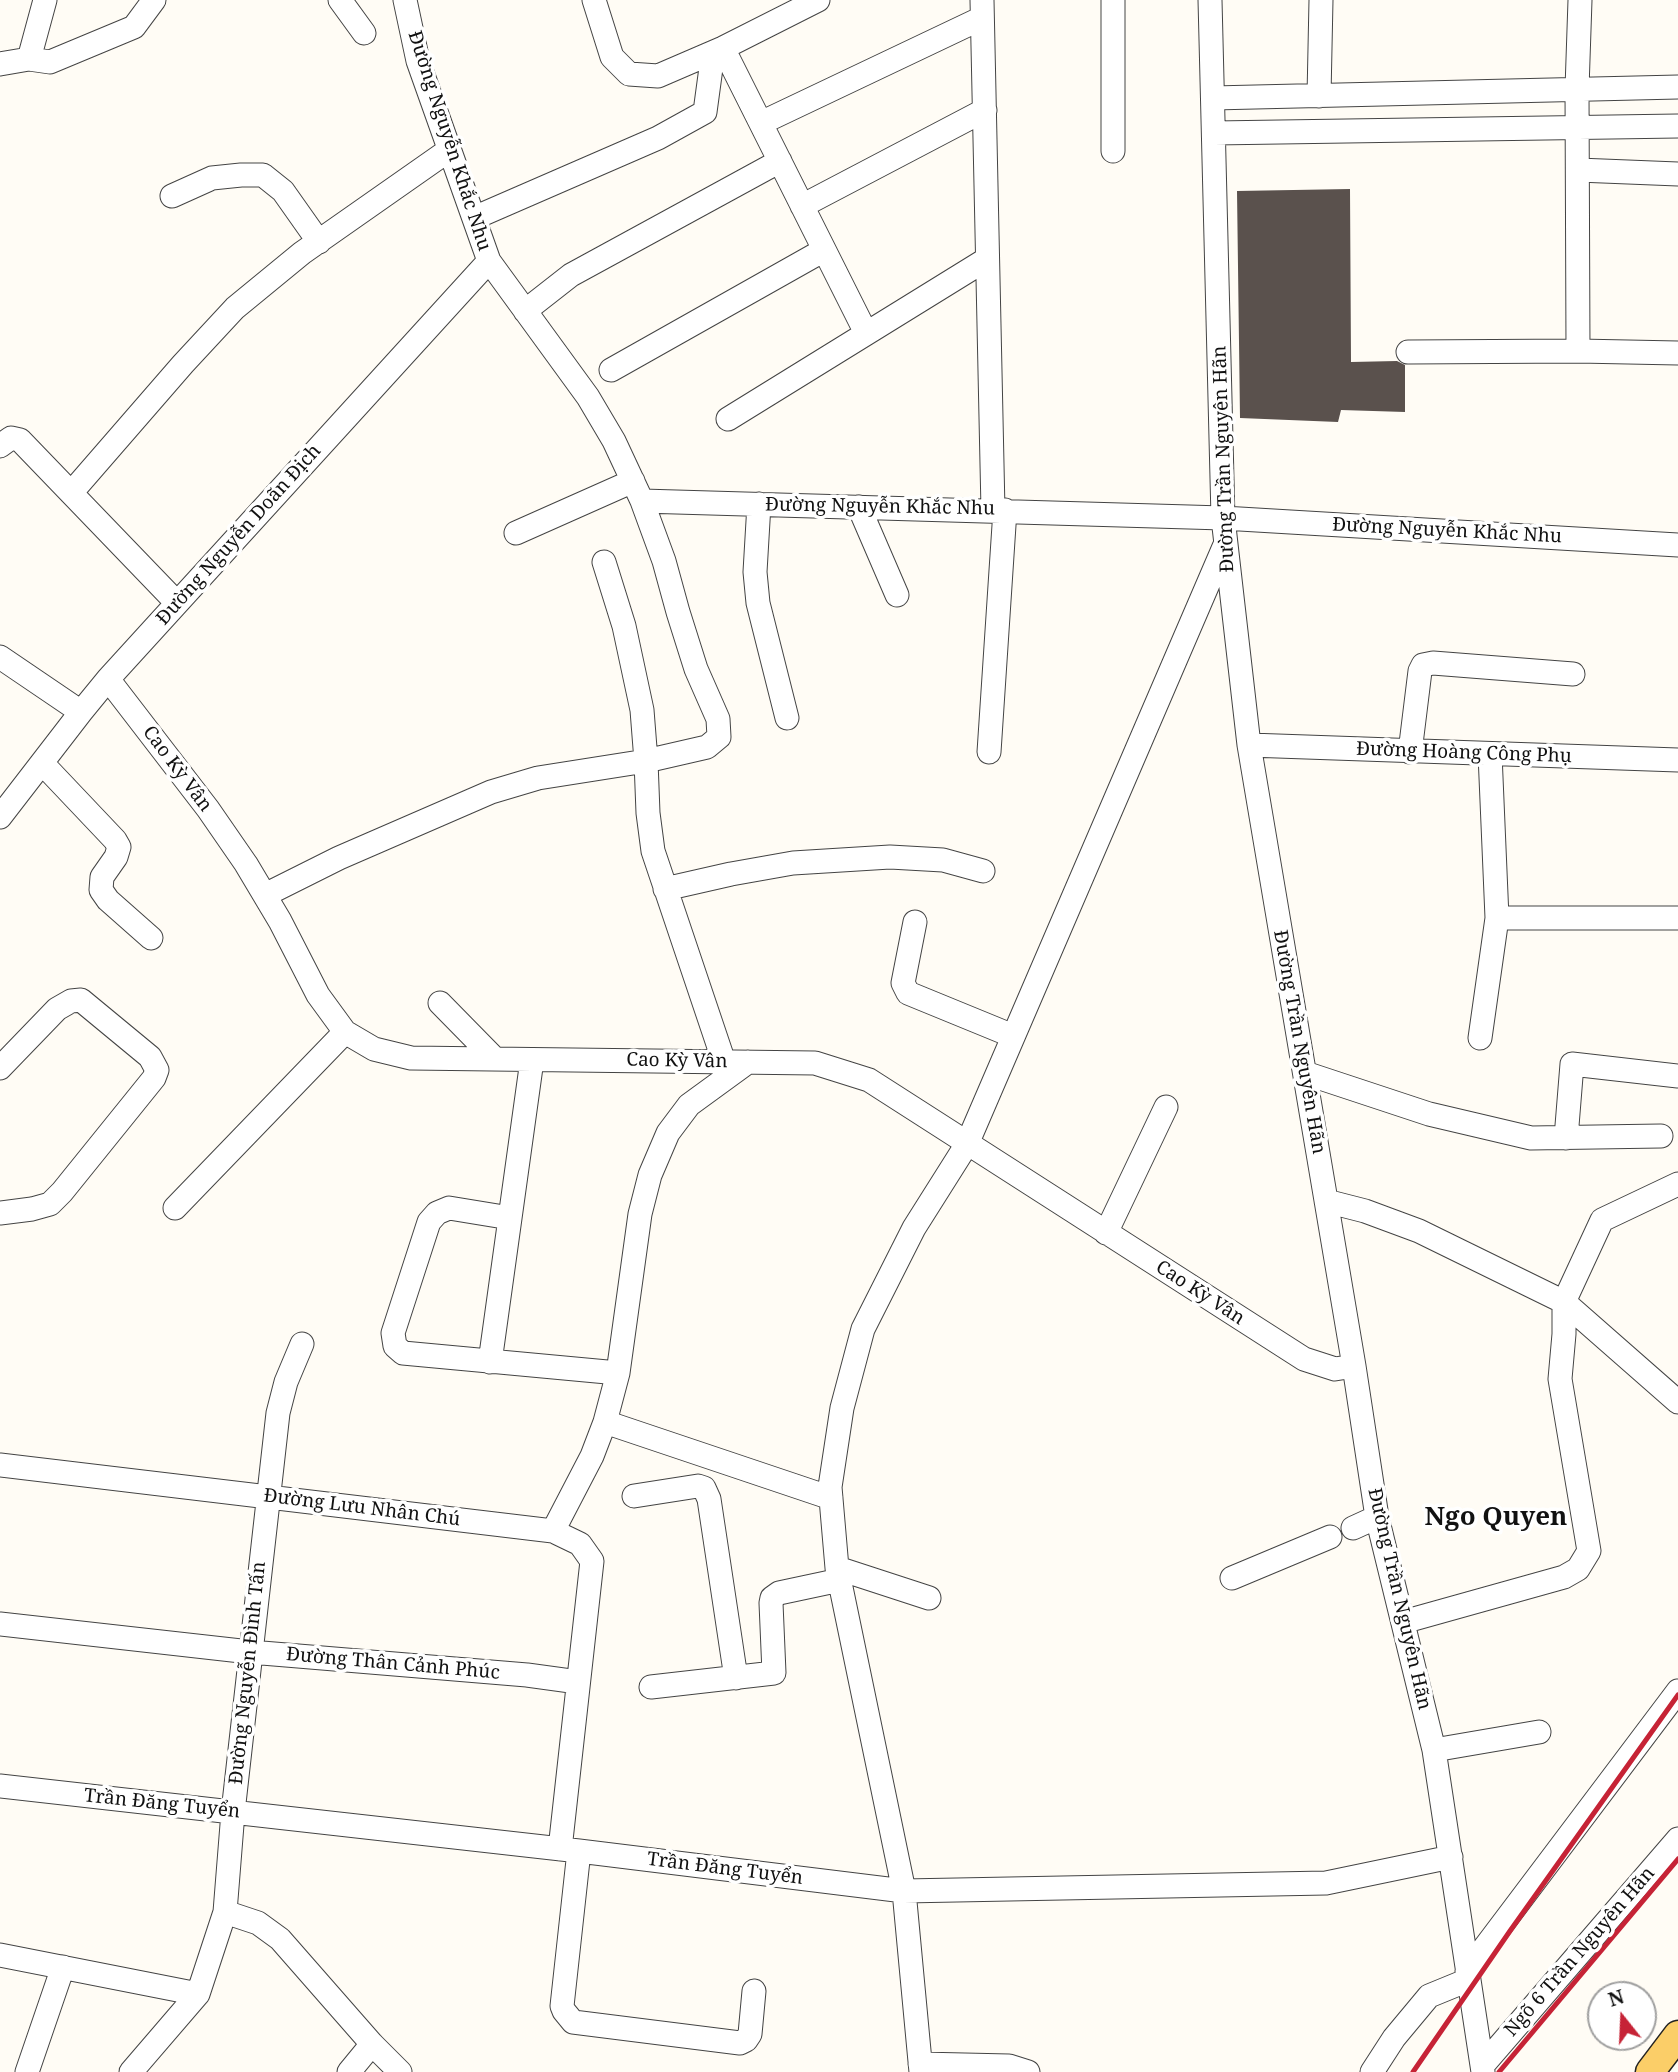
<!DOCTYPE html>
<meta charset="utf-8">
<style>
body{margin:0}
#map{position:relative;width:1678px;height:2072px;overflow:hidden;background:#fffcf5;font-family:"Noto Serif",serif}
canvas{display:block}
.north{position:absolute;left:1587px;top:1981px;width:70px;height:70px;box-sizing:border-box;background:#fff;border:2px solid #a0a0a0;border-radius:50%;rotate:342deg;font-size:19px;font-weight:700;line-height:28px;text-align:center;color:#111}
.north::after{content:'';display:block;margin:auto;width:24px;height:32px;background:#c62336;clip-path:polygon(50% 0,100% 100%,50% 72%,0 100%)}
</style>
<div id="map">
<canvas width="1678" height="2072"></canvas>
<div class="north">N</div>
</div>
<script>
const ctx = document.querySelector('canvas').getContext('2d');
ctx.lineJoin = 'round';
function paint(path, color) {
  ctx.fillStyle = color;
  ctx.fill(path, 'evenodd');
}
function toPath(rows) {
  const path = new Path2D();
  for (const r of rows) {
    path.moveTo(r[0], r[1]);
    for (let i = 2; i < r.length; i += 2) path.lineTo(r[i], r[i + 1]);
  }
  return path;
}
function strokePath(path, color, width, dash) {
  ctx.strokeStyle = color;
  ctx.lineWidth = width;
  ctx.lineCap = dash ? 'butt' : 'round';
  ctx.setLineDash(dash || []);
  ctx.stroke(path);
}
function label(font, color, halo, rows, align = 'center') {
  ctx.font = font + ' "Noto Serif",serif';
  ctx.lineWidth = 7;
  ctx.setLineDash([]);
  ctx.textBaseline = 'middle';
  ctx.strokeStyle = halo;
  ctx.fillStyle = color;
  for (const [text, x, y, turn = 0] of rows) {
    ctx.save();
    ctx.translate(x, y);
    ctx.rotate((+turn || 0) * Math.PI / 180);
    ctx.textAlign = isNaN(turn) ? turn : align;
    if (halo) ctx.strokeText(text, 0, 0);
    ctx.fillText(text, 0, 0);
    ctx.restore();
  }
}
paint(toPath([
 [1350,189,1351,362,1397,361,1405,365,1405,412,1341,410,1338,422,1240,418,1237,191]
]), '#5a514d');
const minor = toPath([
 [340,0,364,33],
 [405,0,418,61,489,261,588,397,614,441,642,501,1223,518,1678,545],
 [594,0,612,57,629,74,658,76,723,48,818,0],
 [982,0,993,510],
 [1113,0,1113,151],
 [1210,0,1223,518,1249,745,1354,1366,1377,1517,1434,1750,1483,2072],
 [1580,0,1577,89,1578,351,1678,353],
 [723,48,866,333],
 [29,59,50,62,134,27,154,0],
 [0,64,29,59,45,0],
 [1319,96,1321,0],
 [1213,98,1678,87],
 [761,123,982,18],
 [1214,133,1678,126],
 [1578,170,1678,174],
 [172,196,212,178,241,175,263,175,283,191,319,242],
 [802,206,985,110],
 [474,218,658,138,705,112,713,53],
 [525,311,571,275,780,161],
 [1408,352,1578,351],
 [611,370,824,250],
 [728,419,987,259],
 [0,446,11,438,20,440,177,603],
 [71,493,183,364,235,308,302,253,449,150],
 [759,504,755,572,758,603,787,718],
 [859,507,897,595],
 [516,533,633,481],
 [604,562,624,626,642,710,646,761,648,813,653,851,724,1062],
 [0,657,81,712],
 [108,679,208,809,246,864,280,921,318,995,345,1032,374,1049,411,1058,815,1063,869,1080,1304,1359,1335,1369,1354,1366],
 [1249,745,1678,760],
 [989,752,1005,510],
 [1410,752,1420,671,1423,665,1433,663,1573,674],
 [42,763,115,840,119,847,116,857,102,877,101,890,108,900,151,938],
 [0,817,81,712,108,679,489,261],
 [665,889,731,874,793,863,890,857,943,860,983,871],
 [265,895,339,858,491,792,538,778,646,761,707,747,719,737,718,719,696,669,678,612,664,561,642,501],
 [1497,918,1678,918],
 [915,922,903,983,908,993,1013,1036],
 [440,1003,495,1059],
 [1480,1038,1497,918,1490,754],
 [0,1068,57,1009,71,1001,81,1000,150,1057,157,1070,154,1078,62,1192,50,1204,32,1209,0,1213],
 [1305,1073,1429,1114,1531,1138,1661,1136],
 [1566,1138,1572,1064,1678,1076],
 [1326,1201,1365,1211,1419,1231,1564,1302,1602,1220,1678,1184],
 [175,1208,345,1032],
 [510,1218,449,1208,437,1213,429,1222,393,1333,395,1346,403,1353,618,1373],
 [1106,1233,1166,1107],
 [490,1362,532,1060],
 [605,1422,831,1498],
 [0,1465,553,1531,580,1544,592,1561,560,1849],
 [634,1496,698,1486,704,1488,709,1499,736,1678],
 [1353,1528,1377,1517],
 [553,1531,592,1456,605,1422,618,1373,640,1214,650,1175,668,1133,689,1105,748,1062],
 [837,1568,929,1598],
 [1232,1578,1330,1537],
 [1403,1622,1564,1577,1578,1569,1589,1551,1560,1379,1564,1334,1564,1302,1678,1402],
 [0,1624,250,1652,527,1675,578,1682],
 [651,1687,774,1673,771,1603,772,1598,779,1593,840,1580],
 [1434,1750,1539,1732],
 [0,1786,579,1851,904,1891,1326,1883,1451,1857],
 [579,1851,562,2006,564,2011,573,2022,740,2043,746,2040,750,2034,754,1991],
 [225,1912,258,1923,280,1939,372,2044,400,2072],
 [0,1955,198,1994],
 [1467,1971,1678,1691],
 [920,2064,1009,2066,1028,2072],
 [1483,2065,1678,1839],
 [27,2072,63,1967],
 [131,2072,198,1994,225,1912,233,1812,278,1413,286,1382,302,1344],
 [349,2072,372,2044],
 [921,2072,904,1891,837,1568,830,1487,842,1408,863,1329,914,1228,967,1144,1224,547],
 [1372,2072,1394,2038,1429,1996,1468,1980]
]);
const major = toPath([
 [1650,2072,1678,2035]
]);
strokePath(minor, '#444', 25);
strokePath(major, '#222', 31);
strokePath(minor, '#fff', 23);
strokePath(major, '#fbce68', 28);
strokePath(toPath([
 [1413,2072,1510,1931,1678,1695],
 [1499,2072,1678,1859]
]), '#c62336', 5);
label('19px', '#111', '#fff', [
 ["Đường Nguyễn Khắc Nhu",449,141,72],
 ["Đường Trần Nguyên Hãn",1224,459,-92],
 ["Đường Nguyễn Khắc Nhu",880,507,1],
 ["Đường Nguyễn Khắc Nhu",1447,531,3],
 ["Đường Nguyễn Doãn Địch",239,535,-48],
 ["Đường Hoàng Công Phụ",1464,753,2],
 ["Cao Kỳ Vân",177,769,53],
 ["Đường Trần Nguyên Hãn",1299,1042,80],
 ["Cao Kỳ Vân",677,1061,1],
 ["Cao Kỳ Vân",1200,1293,33],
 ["Đường Lưu Nhân Chú",362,1508,7],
 ["Đường Trần Nguyên Hãn",1399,1599,77],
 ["Đường Thân Cảnh Phúc",393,1664,5],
 ["Đường Nguyễn Đình Tấn",248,1673,-84],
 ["Trần Đăng Tuyển",162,1804,6],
 ["Trần Đăng Tuyển",725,1869,7],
 ["Ngõ 6 Trần Nguyên Hãn",1580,1952,-49]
]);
label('bold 26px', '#111', '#fff', [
 ["Ngo Quyen",1496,1518]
]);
</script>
